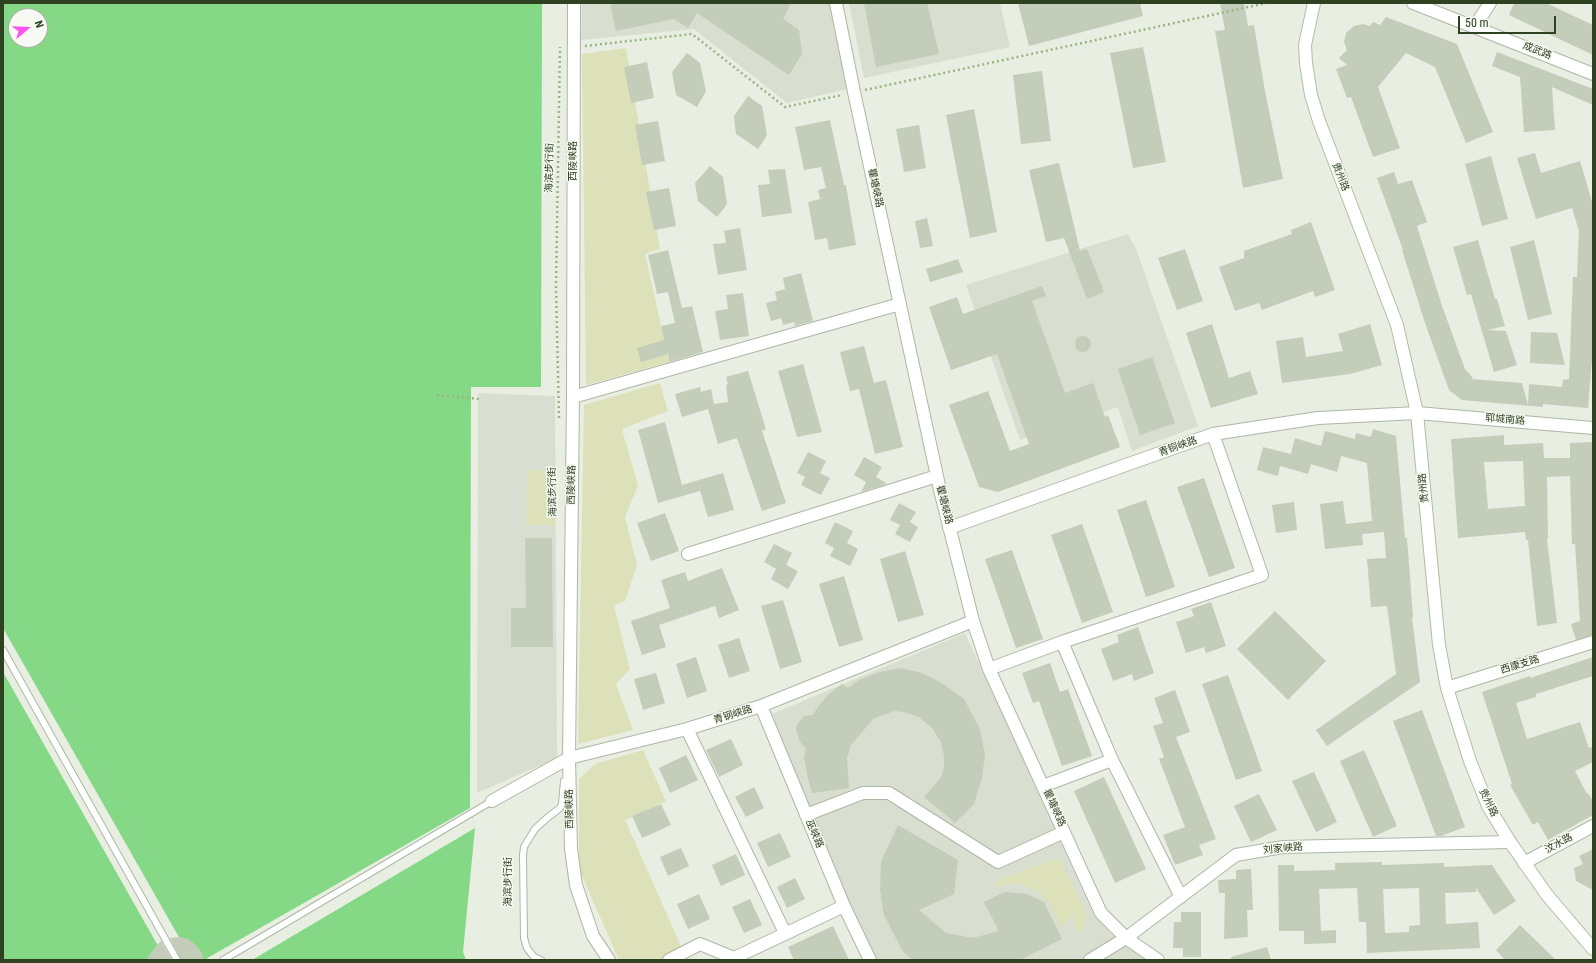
<!DOCTYPE html>
<meta charset="utf-8">
<style>
body{margin:0}
#map{position:relative;width:1596px;height:963px;overflow:hidden;background:#e9eee2;font-family:"Roboto Condensed",sans-serif}
canvas{display:block}
.frame{position:absolute;inset:0;border:4px solid #2e4120;pointer-events:none}
.north{position:absolute;left:8px;top:8px;width:40px;height:40px;box-sizing:border-box;background:#f7faf3;border:1px solid #a7b09f;border-radius:50%;rotate:71deg;font-size:11px;font-weight:700;line-height:16px;text-align:center;color:#2e4120}
.north::after{content:'';display:block;margin:auto;width:14px;height:18px;background:#ff4fee;clip-path:polygon(50% 0,100% 100%,50% 72%,0 100%)}
.scale{position:absolute;left:1458px;top:16px;width:98px;height:18px;box-sizing:border-box;border:2px solid #2e4120;border-top:0;padding-left:5px;font-size:12px;line-height:14px;white-space:nowrap;color:#2e4120;-webkit-text-stroke:3px #f7faf3;paint-order:stroke}
</style>
<div id="map">
<canvas width="1596" height="963"></canvas>
<div class="frame"></div>
<div class="north">N</div>
<div class="scale">50 m</div>
</div>
<script>
const ctx = document.querySelector('canvas').getContext('2d');
ctx.lineJoin = 'round';
function paint(path, color) {
  ctx.fillStyle = color;
  ctx.fill(path, 'evenodd');
}
function toPath(rows) {
  const path = new Path2D();
  for (const r of rows) {
    if (r.length === 3) {
      path.moveTo(r[0] + r[2], r[1]);
      path.arc(r[0], r[1], r[2], 0, 2 * Math.PI);
      continue;
    }
    path.moveTo(r[0], r[1]);
    for (let i = 2; i < r.length; i += 2) path.lineTo(r[i], r[i + 1]);
  }
  return path;
}
function strokePath(path, color, width, dash) {
  ctx.strokeStyle = color;
  ctx.lineWidth = width;
  ctx.lineCap = dash ? 'butt' : 'round';
  ctx.setLineDash(dash || []);
  ctx.stroke(path);
}
function label(font, color, halo, rows, align = 'center') {
  ctx.font = font + ' "Roboto Condensed","Noto Sans SC",sans-serif';
  ctx.lineWidth = 3;
  ctx.setLineDash([]);
  ctx.textBaseline = 'middle';
  ctx.strokeStyle = halo;
  ctx.fillStyle = color;
  for (const [text, x, y, turn = 0] of rows) {
    ctx.save();
    ctx.translate(x, y);
    ctx.rotate((+turn || 0) * Math.PI / 180);
    ctx.textAlign = isNaN(turn) ? turn : align;
    if (halo) ctx.strokeText(text, 0, 0);
    ctx.fillText(text, 0, 0);
    ctx.restore();
  }
}
paint(toPath([
 [582,3,831,3,848,89,787,103,694,29,581,40],
 [849,3,1000,3,1010,47,864,78],
 [1128,234,1136,249,1198,426,1132,451,1118,407,1020,440,966,285],
 [478,393,555,396,557,758,477,793],
 [965,633,1094,916,1112,935,1149,960,877,960,847,901,772,714]
]), '#d8ded0');
paint(toPath([
 [626,48,660,249,645,254,669,362,586,385,582,54],
 [660,383,668,411,622,429,638,486,625,517,637,565,625,601,614,606,630,669,616,684,633,730,578,744,584,405],
 [527,470,556,471,555,525,526,525],
 [643,750,666,801,625,820,684,953,668,960,619,960,579,869,579,779,595,764],
 [1059,857,1083,906,1085,916,1085,925,1077,934,1074,913,1061,928,1051,904,1038,891,1016,883,997,887,994,882]
]), '#dce1b9');
paint(toPath([
 [3,3,542,3,541,387,471,387,470,808,475,828,463,952,466,960,3,960],
 [16,16,40,16,40,40,16,40]
]), '#85d885');
paint(toPath([
 [3,628,192,960,166,960,3,672],
 [470,808,475,828,252,960,204,960]
]), '#e9eee2');
paint(toPath([
 [610,3,791,3,783,19,799,30,802,54,789,75,697,13,688,28,674,19,616,31],
 [864,3,927,3,939,54,876,67],
 [1018,3,1140,3,1143,16,1029,46],
 [1220,3,1244,3,1248,26,1254,25,1265,91,1283,179,1243,188,1215,31,1225,30],
 [1514,3,1546,3,1593,25,1593,55,1509,15],
 [1386,17,1457,44,1493,132,1466,143,1435,67,1406,53,1378,87,1400,148,1373,157,1351,97,1347,98,1336,69,1347,65,1339,58,1347,50,1344,42,1346,33,1354,26,1363,24,1370,26,1373,22,1380,25],
 [1143,47,1166,162,1133,168,1110,53],
 [1497,52,1593,89,1593,105,1552,87,1555,130,1524,132,1520,77,1492,66],
 [687,53,700,63,706,91,697,107,676,95,672,72],
 [647,62,654,98,631,103,624,67],
 [1042,71,1051,141,1021,144,1013,75],
 [748,96,762,106,767,135,758,149,736,134,734,116],
 [974,109,997,232,970,238,946,115],
 [830,120,844,185,846,185,856,245,829,250,827,238,815,240,808,202,820,199,818,190,826,188,821,167,804,170,795,127],
 [658,121,665,161,642,165,635,125],
 [919,125,926,168,904,172,896,129],
 [1535,153,1541,173,1580,161,1593,205,1593,347,1588,408,1543,404,1543,407,1462,400,1449,390,1425,323,1402,250,1403,250,1377,178,1394,172,1398,184,1412,180,1427,222,1417,226,1441,303,1465,369,1473,378,1471,379,1522,383,1528,405,1529,384,1562,387,1563,380,1569,379,1573,277,1577,277,1579,231,1572,208,1536,219,1517,158],
 [1491,156,1508,219,1482,226,1465,164],
 [1059,163,1080,251,1087,249,1104,292,1087,299,1064,238,1046,242,1029,170],
 [710,166,723,177,727,204,717,217,698,201,695,183],
 [785,169,792,213,762,217,758,185,770,184,768,170],
 [669,188,676,226,654,230,646,192],
 [927,218,933,246,920,248,915,221],
 [1311,222,1335,290,1315,297,1313,291,1262,310,1259,303,1235,311,1219,267,1244,258,1244,251,1292,234,1291,230],
 [740,228,747,270,718,275,713,244,726,243,724,231],
 [1478,240,1495,299,1497,299,1505,326,1488,330,1506,331,1517,365,1494,372,1471,294,1467,295,1453,247],
 [1534,240,1552,314,1528,320,1510,247],
 [1185,249,1203,301,1177,310,1158,258],
 [668,250,682,308,692,306,703,352,669,362,668,354,641,362,637,348,664,340,661,326,675,323,668,292,657,294,648,255],
 [958,259,963,272,930,282,926,269],
 [801,273,813,321,795,326,794,322,783,325,781,318,771,321,766,303,777,300,775,292,785,289,783,278],
 [1042,286,1046,296,1032,301,1065,393,1093,383,1105,417,1108,415,1120,447,998,492,979,487,949,405,988,391,1010,451,1029,444,997,354,951,370,929,307,957,297,963,314],
 [743,293,749,336,720,340,715,311,728,309,726,295],
 [1212,324,1229,378,1250,371,1258,394,1211,408,1186,333],
 [1370,324,1382,365,1350,374,1282,383,1276,341,1303,337,1306,357,1343,351,1338,334],
 [1531,332,1557,333,1565,365,1530,363],
 [1083,344,8],
 [864,346,874,383,886,380,903,447,875,454,859,389,850,391,840,352],
 [1152,357,1175,423,1140,435,1118,369],
 [803,364,822,432,797,437,778,371],
 [748,371,766,429,762,431,786,503,762,511,737,438,718,444,708,409,682,417,675,394,700,387,701,392,711,389,714,404,728,402,726,385,728,384,726,377],
 [665,422,682,485,723,473,734,510,708,517,700,491,658,503,638,430],
 [1373,429,1396,436,1405,538,1407,538,1413,617,1412,617,1420,682,1327,746,1316,730,1396,674,1387,606,1371,607,1367,559,1386,558,1384,532,1362,534,1363,545,1325,549,1320,504,1343,501,1346,524,1372,521,1367,463,1341,456,1337,472,1311,464,1308,474,1280,466,1278,476,1257,470,1263,447,1291,454,1295,438,1321,446,1325,431,1355,439,1356,433,1371,437],
 [1504,435,1504,445,1543,443,1544,458,1570,458,1570,443,1593,442,1593,635,1576,640,1571,624,1580,621,1575,544,1572,544,1570,476,1547,477,1548,539,1547,539,1557,623,1537,626,1528,540,1526,540,1525,532,1458,538,1451,439],
 [1523,461,1525,506,1488,509,1484,462],
 [808,452,826,461,820,473,830,478,821,495,801,485,805,477,797,473],
 [864,457,882,467,876,477,886,483,884,485,861,492,866,482,854,475],
 [1204,478,1235,568,1209,577,1177,487],
 [1146,500,1175,587,1146,597,1117,510],
 [1294,502,1297,530,1276,533,1272,505],
 [899,503,916,512,910,522,918,527,910,542,895,534,900,525,890,520],
 [665,513,679,551,651,561,637,523],
 [835,522,853,531,847,543,858,549,850,566,830,556,834,548,825,543],
 [1082,524,1113,612,1082,623,1051,535],
 [525,538,552,538,553,647,511,647,511,608,526,608],
 [774,544,792,553,786,565,798,571,788,589,771,579,776,569,764,562],
 [1012,550,1043,639,1016,648,985,559],
 [905,551,924,615,898,622,880,559],
 [722,568,739,610,719,618,715,606,659,625,666,647,642,655,631,621,670,608,661,580,685,572,688,581],
 [844,576,863,640,839,647,819,584],
 [783,600,802,662,780,669,761,606],
 [1211,602,1226,646,1206,653,1204,647,1186,653,1176,622,1194,616,1191,609],
 [1275,611,1326,661,1288,700,1237,649],
 [1138,627,1154,673,1134,681,1132,674,1113,681,1101,649,1119,642,1117,635],
 [739,638,750,671,729,678,718,645],
 [696,657,707,691,687,698,676,664],
 [1593,657,1593,676,1536,694,1536,697,1516,703,1527,739,1580,722,1589,748,1593,746,1593,762,1575,771,1587,794,1588,793,1593,801,1593,815,1548,840,1538,822,1533,825,1510,785,1512,784,1482,692,1530,676,1530,678],
 [1050,663,1060,692,1068,689,1092,756,1062,766,1039,701,1033,703,1022,673],
 [900,668,919,672,940,682,964,699,980,729,985,755,982,778,974,804,955,823,924,797,940,779,944,768,944,756,941,742,932,728,919,717,904,712,894,711,873,719,851,745,847,758,849,788,812,793,808,778,804,758,806,747,802,745,799,739,796,730,798,723,804,716,813,715,817,708,828,695,842,684,848,688,859,680,880,672],
 [656,673,665,703,643,710,634,679],
 [1228,675,1262,771,1236,780,1202,684],
 [1175,690,1190,732,1176,737,1216,839,1199,845,1203,855,1175,865,1163,835,1185,827,1159,759,1164,757,1153,726,1163,723,1154,698],
 [1422,710,1465,827,1441,836,1436,836,1393,721],
 [731,739,743,765,719,777,706,750],
 [1364,750,1397,826,1373,837,1340,761],
 [686,755,698,780,670,793,659,768],
 [1314,772,1337,822,1316,832,1292,781],
 [1104,777,1146,869,1115,883,1074,791],
 [754,787,764,808,746,817,735,797],
 [1259,794,1277,830,1251,842,1234,806],
 [661,804,671,825,642,838,632,816],
 [898,825,958,860,954,894,919,910,946,933,973,938,999,931,984,902,1005,892,1027,894,1044,902,1062,939,1020,960,913,960,903,952,884,915,880,890,881,862],
 [780,833,791,857,768,867,757,843],
 [681,848,689,866,668,876,660,857],
 [1593,849,1593,890,1576,881,1574,868,1583,864,1579,856],
 [736,854,745,875,721,886,712,865],
 [1382,862,1382,865,1444,863,1444,867,1492,865,1516,901,1494,915,1476,888,1476,892,1445,893,1446,924,1478,922,1480,948,1367,953,1366,922,1359,922,1357,888,1319,889,1321,931,1336,930,1336,943,1304,944,1304,931,1279,931,1278,865,1294,865,1294,871,1335,870,1335,863],
 [1419,888,1420,925,1409,926,1409,932,1385,933,1383,889],
 [1251,869,1253,910,1247,910,1248,937,1224,939,1225,893,1219,893,1218,880,1236,879,1236,870],
 [795,878,805,899,787,908,777,887],
 [699,894,710,919,688,929,677,904],
 [750,899,762,925,744,933,732,907],
 [1181,912,1201,912,1201,957,1183,957,1183,948,1173,948,1174,922,1181,922],
 [1520,925,1556,960,1505,960,1496,950],
 [833,926,849,960,794,960,788,947],
 [180,937,188,939,196,945,202,953,204,960,181,960,170,938],
 [161,941,172,960,146,960,156,946],
 [1267,947,1271,960,1231,960,1231,957]
]), '#c4ccba');
const service = toPath([
 [3,650,177,960],
 [223,960,492,801],
 [541,960,534,957,527,948,524,938,523,855,524,847,535,829,547,818,560,808,562,804,564,781]
]);
const minor = toPath([
 [574,3,573,397,569,758,571,849,576,885,593,936,609,960],
 [836,3,854,92,940,490,973,621,989,669,1101,913,1126,938,1158,960],
 [1413,3,1593,74],
 [1475,26,1490,3],
 [573,397,900,304],
 [949,528,1213,434,1318,418,1417,413,1593,428],
 [688,554,937,476],
 [1062,642,1112,760,1181,897],
 [989,669,1062,642,1262,575,1213,434],
 [1447,688,1593,642],
 [761,706,844,906,870,960],
 [687,729,785,933],
 [1043,786,1112,760],
 [492,801,569,758,687,729,761,706,973,621],
 [806,815,863,793,889,793,998,862,1064,832],
 [1524,863,1593,826],
 [669,960,700,944,734,958,844,906],
 [1090,960,1126,938,1236,855,1283,847,1510,842]
]);
const secondary = toPath([
 [1314,3,1305,45,1306,63,1311,95,1319,121,1397,325,1417,413,1439,645,1447,688,1470,761,1488,806,1510,842,1547,895,1593,949]
]);
strokePath(service, '#adb7a4', 8);
strokePath(minor, '#adb7a4', 14);
strokePath(secondary, '#b0bea2', 14);
strokePath(toPath([
 [585,46,692,34,785,107,842,95],
 [865,90,1267,3],
 [437,395,480,399],
 [559,418,556,286,560,47]
]), '#98b57f', 2.5, [2, 3]);
strokePath(service, '#fff', 6);
strokePath(minor, '#fff', 12);
strokePath(secondary, '#fff', 12);
label('10px', '#2e4120', '#f7faf3', [
 ["成武路",1537,51,22],
 ["西陵峡路",573,161,-90],
 ["海滨步行街",550,168,-89],
 ["贵州路",1340,177,69],
 ["瞿塘峡路",875,188,78],
 ["郓城南路",1505,420,5],
 ["青铜峡路",1178,447,-19],
 ["西陵峡路",572,485,-89],
 ["贵州路",1424,488,-96],
 ["海滨步行街",553,492,-91],
 ["瞿塘峡路",944,505,76],
 ["西康支路",1520,665,-17],
 ["青钢峡路",733,715,-17],
 ["贵州路",1488,803,64],
 ["瞿塘峡路",1054,808,66],
 ["西陵峡路",570,809,-91],
 ["巫峡路",814,834,67],
 ["汶水路",1559,844,-28],
 ["刘家峡路",1283,849,-5],
 ["海滨步行街",508,882,-90]
]);
</script>
